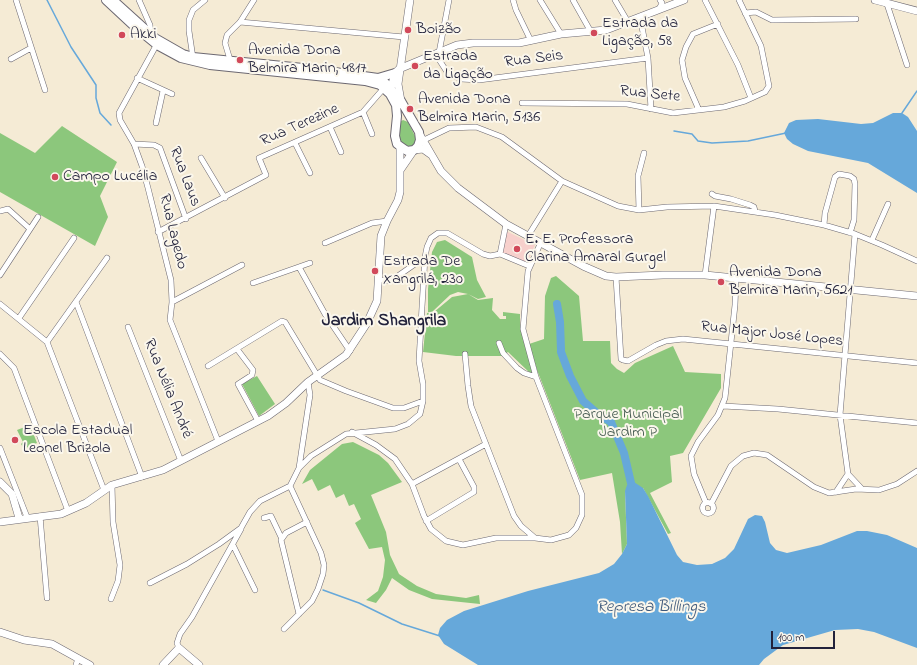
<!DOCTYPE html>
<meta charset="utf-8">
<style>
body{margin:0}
#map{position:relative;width:917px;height:665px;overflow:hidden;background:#f5ebd5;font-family:"Indie Flower",sans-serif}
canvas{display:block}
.scale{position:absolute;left:771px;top:631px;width:64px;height:18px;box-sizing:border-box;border:2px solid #22223b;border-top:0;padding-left:5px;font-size:12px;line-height:14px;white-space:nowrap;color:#22223b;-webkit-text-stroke:3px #fbf7ec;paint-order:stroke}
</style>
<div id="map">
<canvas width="917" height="665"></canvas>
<div class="scale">100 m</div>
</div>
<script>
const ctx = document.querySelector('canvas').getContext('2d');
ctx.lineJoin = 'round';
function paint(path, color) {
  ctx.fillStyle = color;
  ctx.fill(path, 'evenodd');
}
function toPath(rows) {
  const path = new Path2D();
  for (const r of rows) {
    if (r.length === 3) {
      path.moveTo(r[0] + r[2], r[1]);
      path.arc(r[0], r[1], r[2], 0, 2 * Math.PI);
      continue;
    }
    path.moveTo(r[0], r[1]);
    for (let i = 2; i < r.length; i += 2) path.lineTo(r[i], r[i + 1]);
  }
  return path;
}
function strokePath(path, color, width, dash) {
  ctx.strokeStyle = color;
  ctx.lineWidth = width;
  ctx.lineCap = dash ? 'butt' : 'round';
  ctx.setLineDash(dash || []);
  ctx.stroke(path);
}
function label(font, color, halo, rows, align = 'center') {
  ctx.font = font + ' "Indie Flower",sans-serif';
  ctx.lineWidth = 4;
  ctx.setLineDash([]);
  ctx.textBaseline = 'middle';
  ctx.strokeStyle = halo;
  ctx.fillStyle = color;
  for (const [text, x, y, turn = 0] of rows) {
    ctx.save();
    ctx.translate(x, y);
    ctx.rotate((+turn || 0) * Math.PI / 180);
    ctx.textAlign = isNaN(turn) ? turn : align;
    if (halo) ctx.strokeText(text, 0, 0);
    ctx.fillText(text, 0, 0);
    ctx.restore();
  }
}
paint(toPath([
 [506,231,535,245,527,263,500,253]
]), '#f7d0cc');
paint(toPath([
 [403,120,408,122,416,138,416,143,411,149,396,141,400,122],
 [62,126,117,162,100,196,108,217,95,246,0,192,0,133,35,153],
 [445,240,472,257,477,280,486,297,478,299,468,294,458,292,450,295,432,312,428,312,428,289,432,252,437,242],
 [556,276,579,296,583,341,610,341,611,363,617,369,624,373,635,363,673,346,685,372,721,374,721,388,683,453,670,456,672,482,650,493,671,533,668,534,643,488,625,491,627,544,622,554,620,522,612,473,580,480,537,370,529,344,544,339,545,296,551,278],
 [468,294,478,300,493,298,492,310,500,319,506,319,506,316,503,316,503,312,520,314,520,324,534,372,531,374,508,352,503,356,456,356,423,352,427,313,434,312,452,297],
 [257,376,275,404,259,416,242,384],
 [30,425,37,443,24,449,21,444,23,442,17,430],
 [353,442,379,455,388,463,402,482,371,495,386,532,390,555,399,574,417,586,436,594,466,598,479,595,480,604,432,599,409,590,392,578,386,590,376,603,366,600,378,591,383,577,385,560,382,547,369,549,355,523,361,519,354,504,349,506,344,494,336,498,330,485,318,491,312,479,302,484,310,470,342,444]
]), '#8cc77c');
paint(toPath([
 [893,113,902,113,908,117,917,131,917,193,868,163,808,151,793,144,787,139,784,133,789,123,796,120,818,119,861,124,873,123],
 [634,482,643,488,648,496,677,555,683,562,697,565,712,564,725,558,734,549,748,519,755,515,762,516,765,522,770,543,776,550,787,553,821,545,857,531,867,531,887,535,917,548,917,648,874,632,858,629,835,630,783,645,764,659,759,665,478,665,444,644,438,635,440,628,447,620,464,611,528,591,599,573,614,564,622,554,627,544,625,491,627,485]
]), '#66a8da');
strokePath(toPath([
 [47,0,71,47,96,85,96,98,100,113,111,125],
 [902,113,917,91],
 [674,131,692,134,698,141,712,143,748,141,786,133],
 [323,590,359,603,402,624,440,636]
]), '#66a8da', 1.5);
strokePath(toPath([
 [557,304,560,322,561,350],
 [561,352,570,376,583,401,598,414,611,422,624,453,631,483]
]), '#66a8da', 8);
const street = toPath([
 [16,0,45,90],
 [139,0,150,25,151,34],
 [449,0,438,58,447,72,461,79,479,80,648,58],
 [513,0,516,10,531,41],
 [540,0,561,34],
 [573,0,591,32],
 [615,0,628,22],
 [705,0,738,65,751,98],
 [886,1,907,65],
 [659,9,662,3,660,0],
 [745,13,756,12,772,20,856,19],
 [640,17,648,58,651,109],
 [240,22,404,37],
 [158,42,119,113,120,120,134,144,142,166,148,188,171,280,172,302,170,320,218,441],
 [193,58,189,31,189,20,193,10,205,0],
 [11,59,31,48],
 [231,63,225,43,227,35,240,22,254,0],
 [137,78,172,94],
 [522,103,627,104,673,113,724,107,745,101,765,92,769,86,761,46,739,0],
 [699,110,685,78,682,60,686,47,693,34,718,24],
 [363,112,372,134],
 [156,123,163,91],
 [330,127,341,152],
 [424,140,449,128,476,127,502,137,562,181,618,206,639,210,667,207,714,206,775,215,824,225,855,234,882,245,917,261],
 [295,143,310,173],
 [134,144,154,145,160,148,186,219],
 [201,158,225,198],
 [712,194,715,196,731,199,750,205,754,207,755,211],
 [639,210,638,176,644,153],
 [0,211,8,209,30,229],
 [506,224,500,254,529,266],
 [824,225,825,213,835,177,839,174,850,176,854,179,855,184,854,220,850,233],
 [158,232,266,175,259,158,363,112,384,88],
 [855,234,840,415,848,474,862,489],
 [528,236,562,181],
 [872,240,888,204],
 [325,243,372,223,387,221],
 [299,267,325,314,350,351],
 [0,275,38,217],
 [705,275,714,206],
 [616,277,621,359,623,360,628,361,656,345,666,341,683,339,917,363],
 [379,279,385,281,392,280,415,264,425,260],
 [253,283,310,263],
 [76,302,142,477],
 [172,302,242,265],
 [0,304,47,342,104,490],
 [19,318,74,238],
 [128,327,181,461],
 [47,342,107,258],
 [499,343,503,353,517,368,524,373,536,377],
 [237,349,253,370,252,375,238,384,258,421],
 [0,354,14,368,68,511],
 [465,354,468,386,471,406,514,516,521,526,535,538,551,540,569,535,576,528,582,515,582,495,536,377,523,329,528,271,541,242],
 [208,366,282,321,285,322,320,380,346,391,393,408,404,408,423,401],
 [723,406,778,409,917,423],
 [352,432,376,445,395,459,412,484,424,516,431,529,446,541,463,545,496,538,533,538],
 [0,448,27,517],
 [299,468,310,395,308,382],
 [412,484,486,444],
 [836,492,848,474],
 [708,508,5.5],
 [706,503,694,474,691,456,698,442,718,415,725,398,735,305,736,280],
 [711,504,731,466,743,456,754,453,767,455,814,487,829,493,856,489,879,490,897,484,917,471],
 [40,516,47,598],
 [264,518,271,516,281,537],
 [426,521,474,492,474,487,459,459],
 [233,545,255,590],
 [150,583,187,564,219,544,241,528,250,512,260,501,290,486],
 [111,599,118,581,120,565,113,522,112,485],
 [299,614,281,540,286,533,307,522],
 [284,629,312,601,318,589,323,574,324,565,321,553,290,486,299,468,311,456,346,434,395,429,408,424,420,414,423,401,423,384,419,361,422,307,425,257,427,247,431,238,438,233,447,233,483,254,490,256,500,254],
 [179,648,177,643,180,634,192,617,241,529],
 [76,665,78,658]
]);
const secondary = toPath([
 [875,0,917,11],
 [388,91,391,88,395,73,399,69,457,45,473,43,519,43,561,34,606,30,684,0],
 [401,101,398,84,410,0],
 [420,135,441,171,458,188,506,224,583,266,606,276,616,277,663,275,705,275,917,296],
 [401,169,414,150,423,149,430,154],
 [0,482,12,494,19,518],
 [0,522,61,514,86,503,112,485,163,470,268,416,286,403,308,382,346,355,367,323,377,301,381,236,387,221,398,200,400,192,400,148],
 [0,632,24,640,52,644,90,665],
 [163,665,179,648,199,665]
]);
const primary = toPath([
 [106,0,135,27,157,45,181,58,210,65,365,81,380,85,390,94,396,105,397,116,395,136,397,144,407,151,414,150,418,146,420,140,419,132,401,101,383,80,378,78,313,69,193,57,183,54,155,38,113,0],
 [378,78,395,73]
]);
strokePath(street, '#6c6871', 6);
strokePath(secondary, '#6c6871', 8);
strokePath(primary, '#6c6871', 10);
strokePath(street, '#fff', 5);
strokePath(secondary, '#fff', 7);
strokePath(primary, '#fff', 8);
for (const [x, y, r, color] of [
 [408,30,4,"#d1495b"],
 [594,33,4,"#d1495b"],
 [122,35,4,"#d1495b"],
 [240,60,4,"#d1495b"],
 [415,66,4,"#d1495b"],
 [410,109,4,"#d1495b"],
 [55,177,4,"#d1495b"],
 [517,249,4,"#d1495b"],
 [375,271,4,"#d1495b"],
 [721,282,4,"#d1495b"],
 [15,440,4,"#d1495b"]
]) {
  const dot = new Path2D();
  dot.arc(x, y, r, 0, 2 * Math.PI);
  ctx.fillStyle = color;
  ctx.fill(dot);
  strokePath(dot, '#fbf7ec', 1.5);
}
label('16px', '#22223b', '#fbf7ec', [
 ["Estrada da",602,24],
 ["Ligação, 58",602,42],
 ["Boizão",416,30],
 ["Akki",130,35],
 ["Avenida Dona",248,51],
 ["Belmira Marin, 4817",248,69],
 ["Estrada",423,57],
 ["da Ligação",423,75],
 ["Avenida Dona",418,100],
 ["Belmira Marin, 5136",418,118],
 ["Campo Lucélia",63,177],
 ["E. E. Professora",525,240],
 ["Clarina Amaral Gurgel",525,258],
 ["Estrada De",383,262],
 ["Xangrilá, 230",383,280],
 ["Avenida Dona",729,273],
 ["Belmira Marin, 5621",729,291],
 ["Escola Estadual",23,431],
 ["Leonel Brizola",23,449]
], 'left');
label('16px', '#22223b', '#fbf7ec', [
 ["Rua Seis",534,60,-7],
 ["Rua Sete",650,95,6],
 ["Rua Terezine",300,126,-24],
 ["Rua Laus",184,177,69],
 ["Rua Lagedo",172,232,76],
 ["Rua Major José Lopes",772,335,6],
 ["Rua Nélia André",167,389,68]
]);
label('16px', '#475c52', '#fbf7ec', [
 ["Parque Municipal",628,415],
 ["Jardim P",628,433]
]);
label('italic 17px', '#3d587b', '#fbf7ec', [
 ["Represa Billings",651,608]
]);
label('bold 18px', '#22223b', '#fbf7ec', [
 ["Jardim Shangrila",384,322]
]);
</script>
